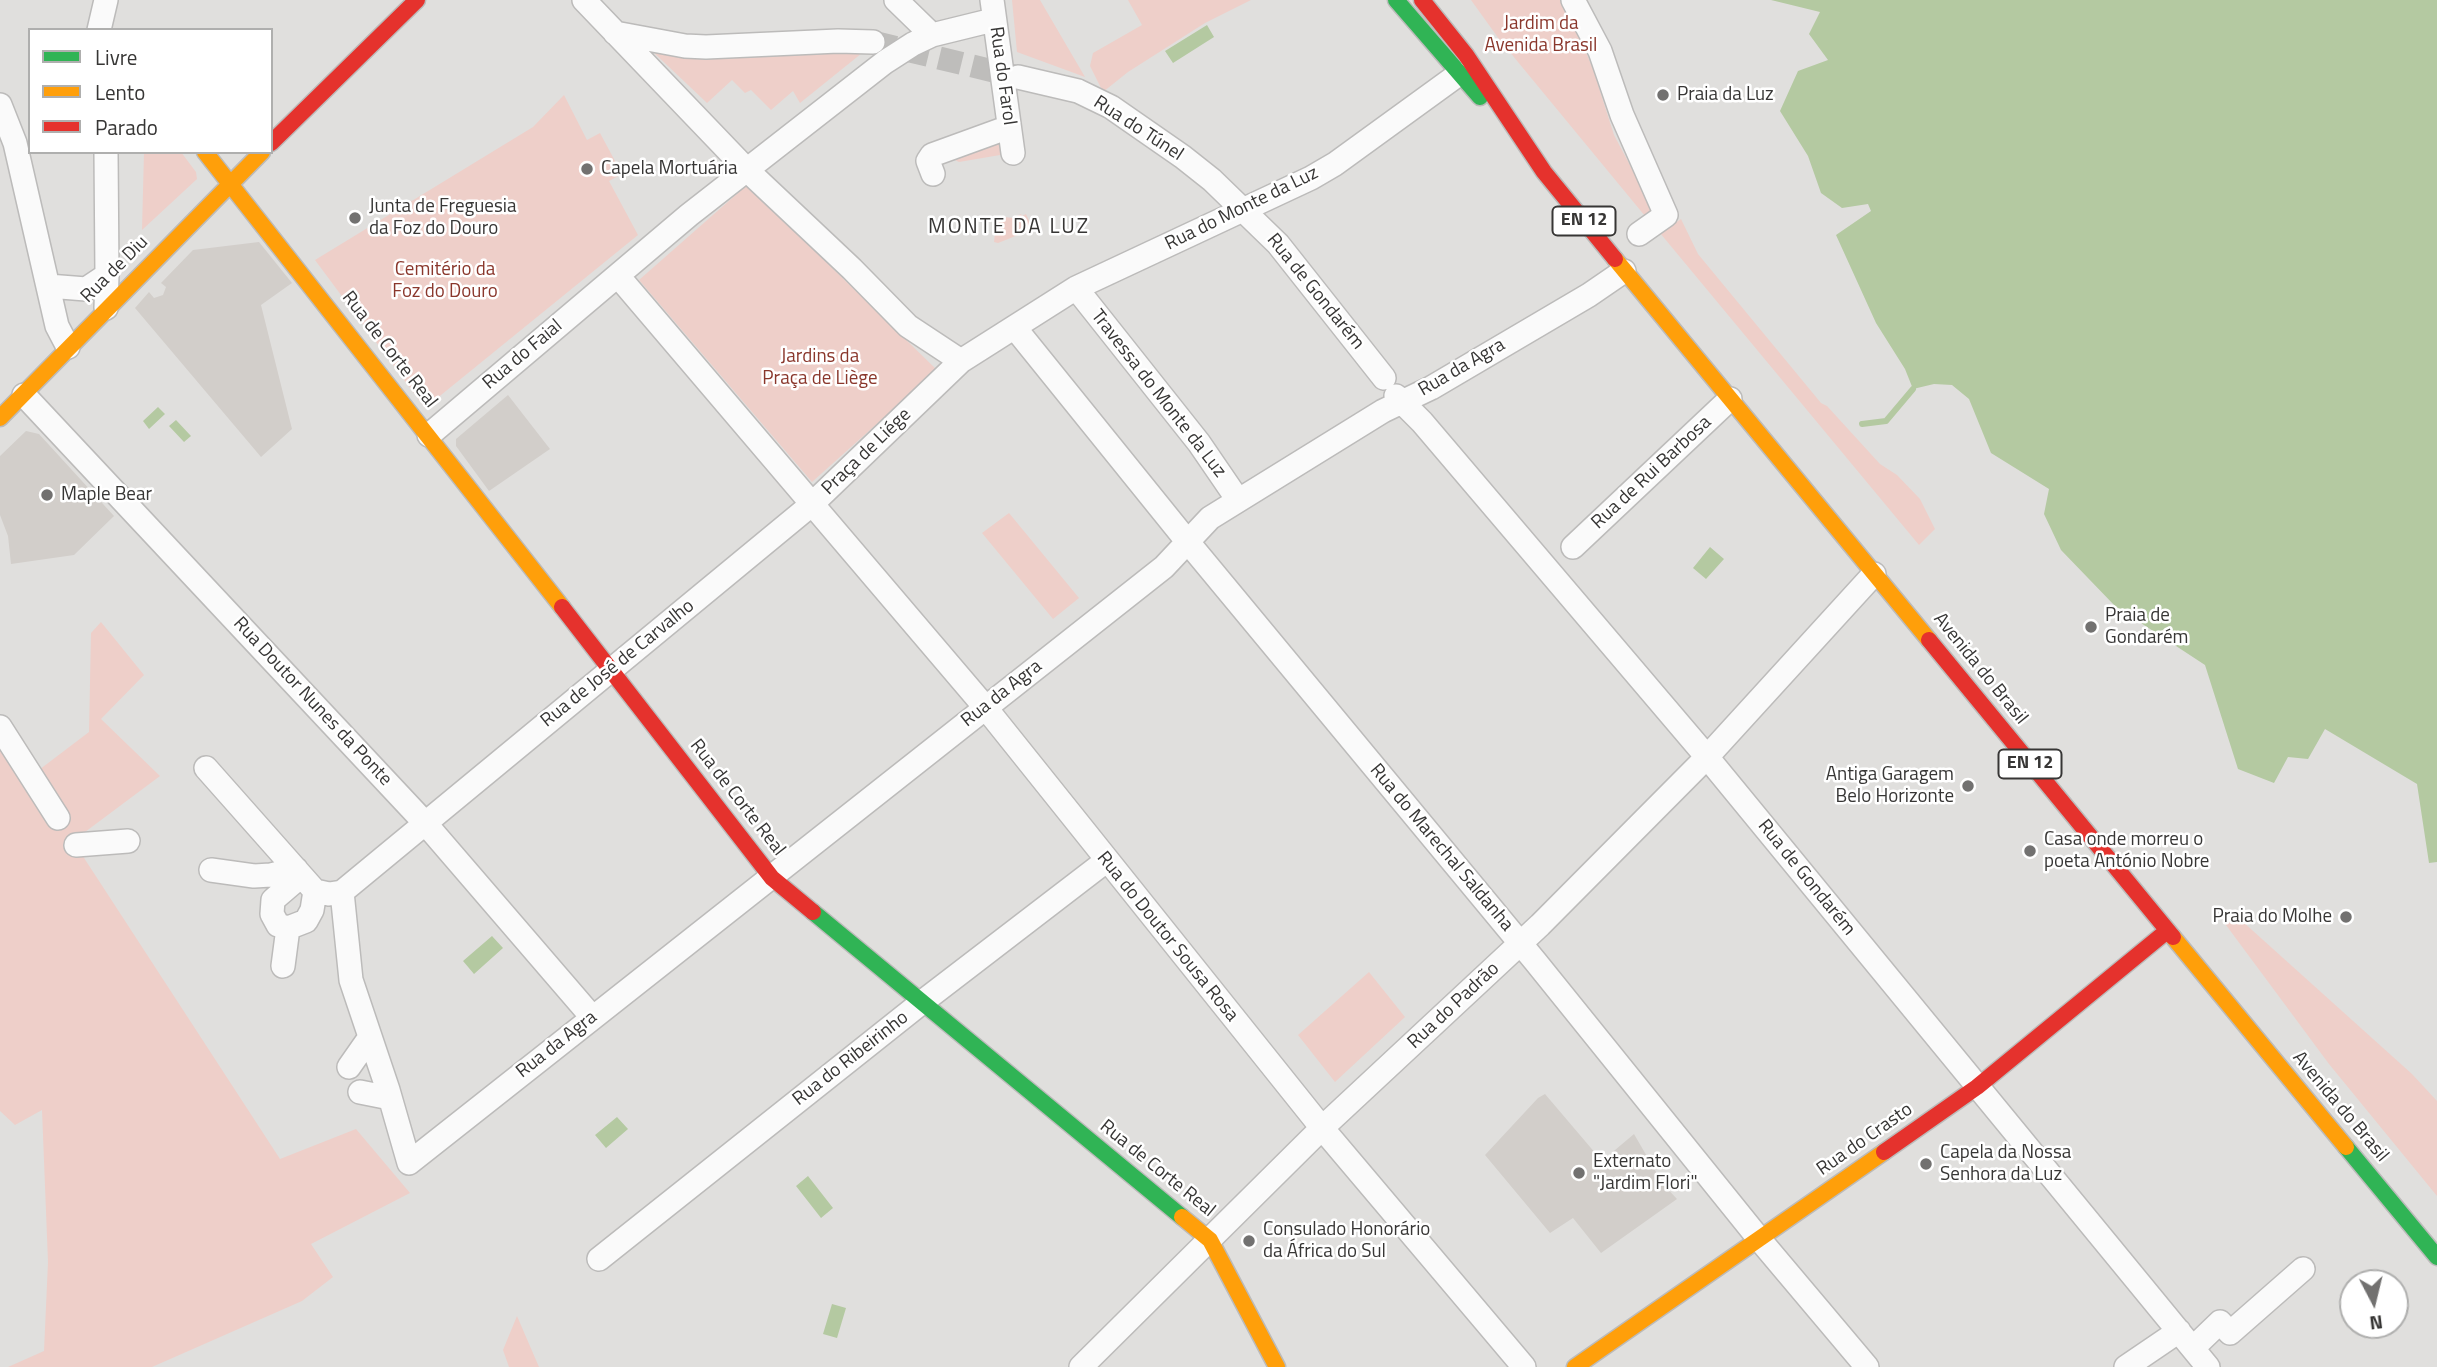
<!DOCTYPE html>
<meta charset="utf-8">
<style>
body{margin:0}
#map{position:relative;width:2437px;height:1367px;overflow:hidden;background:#e0dfdd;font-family:"Titillium Web",sans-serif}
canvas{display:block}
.legend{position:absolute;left:28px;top:28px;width:245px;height:126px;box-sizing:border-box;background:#fff;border:2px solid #afafae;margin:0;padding:9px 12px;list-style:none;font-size:21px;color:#373635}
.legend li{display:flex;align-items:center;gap:14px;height:35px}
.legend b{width:35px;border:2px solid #afafae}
.north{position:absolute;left:2339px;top:1269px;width:70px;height:70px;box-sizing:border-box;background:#fff;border:2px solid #afafae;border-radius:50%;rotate:173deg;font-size:19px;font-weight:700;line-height:28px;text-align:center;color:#373635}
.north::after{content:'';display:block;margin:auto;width:24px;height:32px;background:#727170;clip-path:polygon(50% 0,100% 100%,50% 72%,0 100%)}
</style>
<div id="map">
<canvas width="2437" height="1367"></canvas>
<ul class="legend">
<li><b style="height:9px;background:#30b455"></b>Livre</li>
<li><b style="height:9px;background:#ff9f0a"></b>Lento</li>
<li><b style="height:9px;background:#e5322d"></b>Parado</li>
</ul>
<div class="north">N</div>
</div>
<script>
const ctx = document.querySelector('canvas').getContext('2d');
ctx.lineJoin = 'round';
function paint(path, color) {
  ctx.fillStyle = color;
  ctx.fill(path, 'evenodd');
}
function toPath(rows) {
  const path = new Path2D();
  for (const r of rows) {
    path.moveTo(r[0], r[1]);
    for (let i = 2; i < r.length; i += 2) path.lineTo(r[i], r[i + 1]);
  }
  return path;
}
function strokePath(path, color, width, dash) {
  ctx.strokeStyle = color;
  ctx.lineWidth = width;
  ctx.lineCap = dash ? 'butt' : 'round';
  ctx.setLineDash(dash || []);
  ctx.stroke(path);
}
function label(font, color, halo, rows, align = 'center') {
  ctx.font = font + ' "Titillium Web",sans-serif';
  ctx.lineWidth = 5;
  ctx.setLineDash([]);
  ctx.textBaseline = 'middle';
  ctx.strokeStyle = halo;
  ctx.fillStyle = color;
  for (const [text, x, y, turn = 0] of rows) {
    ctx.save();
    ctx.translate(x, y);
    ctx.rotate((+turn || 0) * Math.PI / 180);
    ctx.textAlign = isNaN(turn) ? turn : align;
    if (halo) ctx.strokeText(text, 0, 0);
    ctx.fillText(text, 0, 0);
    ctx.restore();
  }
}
paint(toPath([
 [259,242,292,283,261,305,292,429,261,457,135,308,149,292,154,298,163,295,166,287,161,283,193,250],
 [508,395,550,449,489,491,456,446,456,439],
 [26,431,39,434,114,516,74,555,11,564,8,536,0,515,0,456],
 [1545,1094,1602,1161,1634,1134,1663,1184,1677,1199,1601,1253,1573,1218,1550,1233,1485,1155,1538,1098]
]), '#d2ceca');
paint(toPath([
 [1012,0,1040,0,1085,77,1017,52],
 [1128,0,1251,0,1205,23,1128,72,1103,92,1090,66,1093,53,1142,25],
 [1471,0,1564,0,1593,69,1614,135,1651,205,1653,213,1645,216,1499,39],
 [872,45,800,103,793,91,771,110,751,90,745,93,732,80,707,103,649,48],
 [564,95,587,140,600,133,622,174,609,181,638,235,425,408,315,260,533,127],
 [1000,136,1006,154,959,162,955,160,954,157],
 [144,152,181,152,196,172,197,179,142,230],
 [747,185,937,370,812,482,639,280],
 [1021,214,1022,216,1026,214,1033,229,998,243,994,242,996,224,1004,217,1013,218],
 [1681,219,1698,254,1821,403,1827,406,1880,464,1897,475,1920,499,1935,529,1919,545,1660,233],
 [1009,513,1079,598,1053,619,982,533],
 [101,622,144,675,101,719,160,776,73,841,280,1159,356,1129,410,1193,311,1244,333,1277,302,1301,152,1367,8,1367,44,1351,48,1262,42,1110,15,1125,0,1111,0,728,31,776,89,732,91,633],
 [2232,912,2412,1074,2437,1101,2437,1196,2329,1064,2223,921],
 [1369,972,1405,1017,1335,1082,1298,1035],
 [517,1316,539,1367,509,1367,503,1350]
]), '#eecfc9');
paint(toPath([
 [1771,0,2437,0,2437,862,2429,863,2417,784,2325,729,2308,759,2288,757,2274,783,2238,769,2205,665,2115,606,2061,550,2044,514,2049,489,1991,453,1969,399,1952,385,1934,384,1913,389,1905,369,1876,323,1836,235,1871,211,1868,204,1842,208,1821,193,1808,156,1780,111,1798,71,1828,60,1809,34,1820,12],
 [1207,25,1214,37,1173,63,1165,51],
 [158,407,165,414,149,429,143,421],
 [176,420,191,436,184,442,169,426],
 [1710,547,1724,559,1706,579,1693,568],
 [492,936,503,948,474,974,463,961],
 [617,1117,628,1129,606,1148,595,1135],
 [808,1176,833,1208,821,1218,796,1186],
 [832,1304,846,1308,837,1338,823,1334]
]), '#b4c9a1');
strokePath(toPath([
 [1862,424,1886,421,1913,389]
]), '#b4c9a1', 6);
strokePath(toPath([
 [873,42,1018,77]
]), '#bebdbb', 23, [23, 11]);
const street = toPath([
 [584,0,747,170,852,269,908,326,961,361],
 [896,0,932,35],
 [992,0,1013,153],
 [1573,0,1600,51,1622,115,1666,215,1639,234],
 [99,30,106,0],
 [615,33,685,46,706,47,838,41,873,42],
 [1018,77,1078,91,1111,107,1183,157,1212,180,1278,244,1384,378],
 [0,105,15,143,57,326,68,347],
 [933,174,928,161,932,155,1009,127],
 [618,276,985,707,1322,1128,1524,1367],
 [48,286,86,289,107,275],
 [1076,288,1199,443,1238,500],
 [106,308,107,275,106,152],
 [1015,328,1187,541,1535,961,1760,1240,1867,1367],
 [24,395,425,823,592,1017],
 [1396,396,1422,422,1707,757,2208,1367],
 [429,435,689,215,885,62,913,44,932,35,993,20],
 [1573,547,1730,399],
 [0,727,58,818],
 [206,768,315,891,329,894,342,892,811,505,961,361,1076,288,1311,178,1335,164,1459,74],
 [76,845,128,841],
 [211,870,254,876,271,875,296,869],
 [342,892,351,980,388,1090,409,1163,1164,567,1210,518,1383,411,1431,388,1589,295,1624,271],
 [288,928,278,925,272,914,273,900,301,876],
 [283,966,288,928,306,921,312,910,315,891],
 [349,1067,370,1037],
 [360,1092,390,1098],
 [599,1259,921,1003,1106,861],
 [2193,1348,2220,1322,2230,1333,2303,1269],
 [1081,1367,1322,1128,1540,925,1707,757,1874,574],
 [2126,1367,2179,1331]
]);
const fast = toPath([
 [1396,0,1480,97],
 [813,912,1182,1217],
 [2346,1147,2437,1257]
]);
const slow = toPath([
 [205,152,562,607],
 [1615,259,1929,640],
 [0,418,262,152],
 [2173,937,2346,1147],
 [1182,1217,1210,1240,1277,1367],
 [1575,1367,1884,1152]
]);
const jam = toPath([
 [1422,0,1466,55,1544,172,1615,259],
 [271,143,417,0],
 [562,607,772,878,813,912],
 [1929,640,2173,937],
 [1884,1152,1977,1087,2167,931]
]);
strokePath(street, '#bcbbba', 26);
strokePath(fast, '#bcbbba', 19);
strokePath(slow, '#bcbbba', 19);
strokePath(jam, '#bcbbba', 19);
strokePath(street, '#fafafa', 23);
strokePath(fast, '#30b455', 16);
strokePath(slow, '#ff9f0a', 16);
strokePath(jam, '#e5322d', 16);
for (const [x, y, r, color] of [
 [1663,95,7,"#727170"],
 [587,169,7,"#727170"],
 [355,218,7,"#727170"],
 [47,495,7,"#727170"],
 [2091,627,7,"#727170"],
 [1968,786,7,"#727170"],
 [2030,851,7,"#727170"],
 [2346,917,7,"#727170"],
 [1926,1164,7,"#727170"],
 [1579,1173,7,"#727170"],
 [1249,1241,7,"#727170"]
]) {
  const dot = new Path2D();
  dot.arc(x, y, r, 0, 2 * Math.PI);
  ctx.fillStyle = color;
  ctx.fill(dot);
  strokePath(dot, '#fff', 2.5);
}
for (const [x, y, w] of [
 [1584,221,63],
 [2030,764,63]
]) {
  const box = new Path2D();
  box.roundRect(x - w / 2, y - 14.5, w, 29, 5);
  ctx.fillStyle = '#fff';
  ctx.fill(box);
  strokePath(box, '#373635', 2);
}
label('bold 18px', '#373635', null, [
 ["EN 12",1584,221],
 ["EN 12",2030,764]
]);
label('19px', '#8a372c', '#fff', [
 ["Jardim da",1541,24],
 ["Avenida Brasil",1541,46],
 ["Cemitério da",445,270],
 ["Foz do Douro",445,292],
 ["Jardins da",820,357],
 ["Praça de Liège",820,379]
]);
label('19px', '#373635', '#fff', [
 ["Rua do Farol",1002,76,82],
 ["Rua do Túnel",1138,129,33],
 ["Rua do Monte da Luz",1242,209,-26],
 ["Rua de Diu",115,270,-45],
 ["Rua de Gondarém",1315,292,51],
 ["Rua de Corte Real",389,350,52],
 ["Rua do Faial",523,355,-40],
 ["Rua da Agra",1462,368,-30],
 ["Travessa do Monte da Luz",1158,394,52],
 ["Praça de Liége",867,452,-44],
 ["Rua de Rui Barbosa",1652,473,-43],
 ["Rua de José de Carvalho",618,664,-39],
 ["Avenida do Brasil",1980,669,51],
 ["Rua da Agra",1002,694,-38],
 ["Rua Doutor Nunes da Ponte",312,702,47],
 ["Rua de Corte Real",737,798,52],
 ["Rua do Marechal Saldanha",1441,848,50],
 ["Rua de Gondarém",1806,878,51],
 ["Rua do Doutor Sousa Rosa",1167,937,51],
 ["Rua do Padrão",1454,1006,-43],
 ["Rua da Agra",557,1045,-38],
 ["Rua do Ribeirinho",851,1059,-38],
 ["Avenida do Brasil",2340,1107,50],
 ["Rua do Crasto",1865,1140,-35],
 ["Rua de Corte Real",1157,1169,39]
]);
label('19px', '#373635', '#fff', [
 ["Praia da Luz",1677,95],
 ["Capela Mortuária",601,169],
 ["Junta de Freguesia",369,207],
 ["da Foz do Douro",369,229],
 ["Maple Bear",61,495],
 ["Praia de",2105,616],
 ["Gondarém",2105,638],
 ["Antiga Garagem",1954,775,"right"],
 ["Belo Horizonte",1954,797,"right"],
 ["Casa onde morreu o",2044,840],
 ["poeta António Nobre",2044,862],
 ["Praia do Molhe",2332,917,"right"],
 ["Capela da Nossa",1940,1153],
 ["Senhora da Luz",1940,1175],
 ["Externato",1593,1162],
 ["\"Jardim Flori\"",1593,1184],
 ["Consulado Honorário",1263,1230],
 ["da África do Sul",1263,1252]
], 'left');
ctx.letterSpacing = '2px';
label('21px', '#373635', '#fff', [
 ["MONTE DA LUZ",1009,228]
]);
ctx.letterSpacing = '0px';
</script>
